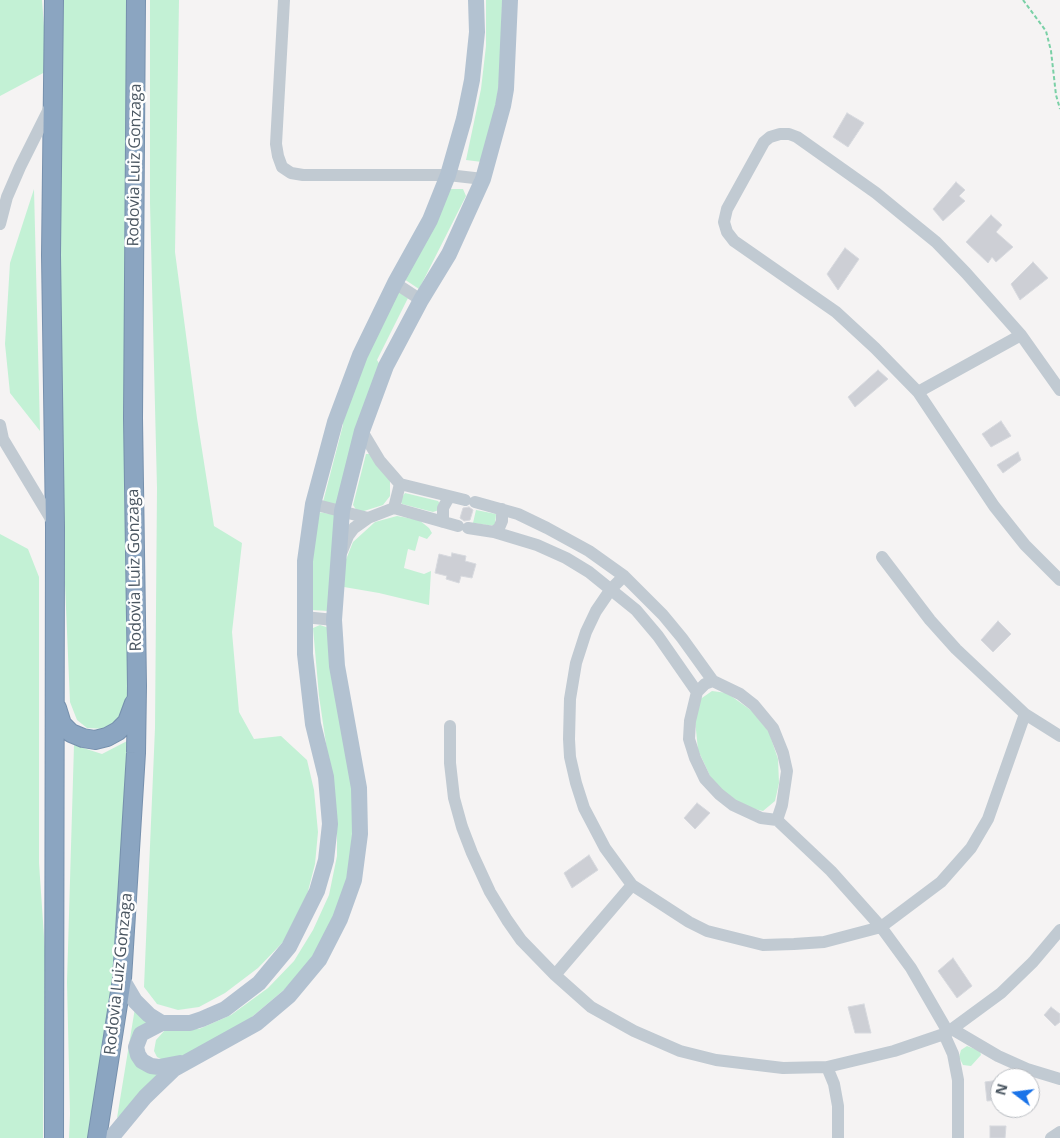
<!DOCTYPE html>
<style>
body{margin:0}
#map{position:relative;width:1060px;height:1138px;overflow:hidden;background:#f5f3f3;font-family:"Open Sans",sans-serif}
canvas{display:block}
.north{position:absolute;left:990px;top:1068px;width:50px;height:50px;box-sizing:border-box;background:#fff;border:1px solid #b7bbc0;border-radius:50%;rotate:285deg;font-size:14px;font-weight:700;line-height:20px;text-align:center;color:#4a5661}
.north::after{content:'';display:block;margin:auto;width:18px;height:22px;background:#1a73e8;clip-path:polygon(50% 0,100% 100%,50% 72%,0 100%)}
</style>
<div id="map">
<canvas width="1060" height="1138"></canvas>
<div class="north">N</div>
</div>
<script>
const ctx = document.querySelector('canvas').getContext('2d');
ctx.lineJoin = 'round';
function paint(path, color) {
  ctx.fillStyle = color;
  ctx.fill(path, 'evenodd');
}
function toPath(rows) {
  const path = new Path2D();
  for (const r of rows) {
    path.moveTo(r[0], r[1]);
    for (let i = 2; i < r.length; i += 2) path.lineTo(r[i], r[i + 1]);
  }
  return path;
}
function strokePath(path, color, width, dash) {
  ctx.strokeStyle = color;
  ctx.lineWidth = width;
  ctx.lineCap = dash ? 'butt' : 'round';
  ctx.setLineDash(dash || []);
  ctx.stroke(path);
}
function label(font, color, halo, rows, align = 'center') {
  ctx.font = font + ' "Open Sans",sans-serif';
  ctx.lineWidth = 5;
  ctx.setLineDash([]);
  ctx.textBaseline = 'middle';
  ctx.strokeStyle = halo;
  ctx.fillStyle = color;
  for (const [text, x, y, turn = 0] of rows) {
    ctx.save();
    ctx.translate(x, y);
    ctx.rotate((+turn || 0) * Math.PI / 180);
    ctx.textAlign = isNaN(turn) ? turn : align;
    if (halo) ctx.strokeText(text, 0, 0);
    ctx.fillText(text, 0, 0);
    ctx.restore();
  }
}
paint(toPath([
 [0,0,42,0,47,66,52,0,136,0,132,698,123,721,107,729,87,728,77,720,70,702,51,255,47,71,0,96],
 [150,0,179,0,175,252,197,418,214,526,242,543,232,632,239,712,254,739,281,736,307,760,314,790,318,832,315,864,307,895,285,940,258,968,225,993,199,1007,178,1010,157,1004,144,987,155,728,157,488,150,203],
 [486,0,502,0,501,66,496,105,482,162,466,160,481,89,486,46],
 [34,189,40,431,10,393,5,344,10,263],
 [449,189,463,189,466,196,419,289,404,279],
 [399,292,408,298,377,360,380,365,337,507,323,502,343,425,341,414,393,294],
 [366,454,372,454,390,481,390,496,383,505,364,511,357,511,353,505],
 [405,493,438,501,441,505,439,510,433,512,402,504,400,500],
 [476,510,496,514,495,526,473,523],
 [318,512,337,515,329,611,311,610,312,554],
 [397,516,419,520,429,528,432,533,427,539,419,536,415,551,408,549,404,568,424,574,431,571,429,605,379,593,344,587,345,562,353,542,375,522],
 [0,534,28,549,39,577,39,863,45,951,43,1138,0,1138],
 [320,625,329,628,353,783,351,879,317,962,221,1043,167,1062,157,1057,154,1051,156,1040,165,1030,177,1027,199,1029,231,1015,268,988,294,961,313,930,329,895,337,856,337,819,319,696,313,628],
 [712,691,727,693,752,711,769,732,778,759,779,783,775,801,763,811,746,807,722,791,711,778,698,750,695,720,699,700],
 [131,739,129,877,91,1138,69,1138,70,1114,67,982,74,745,102,754],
 [135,1008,155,1023,133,1055,174,1069,117,1118],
 [967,1046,980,1051,981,1055,971,1066,963,1065,959,1057,961,1050]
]), '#c3f1d5');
const building = toPath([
 [847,113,864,123,848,147,833,137,847,113],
 [956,182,965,190,959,196,965,201,943,221,933,209,956,182],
 [991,215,1002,225,996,232,1013,247,996,262,992,257,988,263,966,242,991,215],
 [845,248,859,259,838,290,827,274,845,248],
 [1033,262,1048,278,1020,300,1011,284,1033,262],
 [878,370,888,379,855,407,848,397,878,370],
 [1001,421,1011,436,991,447,982,434,1001,421],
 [1018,452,1021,460,1003,473,997,465,1018,452],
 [469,507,473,510,470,520,464,521,460,518,463,508,469,507],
 [452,553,466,556,465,561,476,564,472,578,461,576,459,583,446,579,447,576,435,573,439,554,451,557,452,553],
 [998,621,1011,634,993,652,981,640,998,621],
 [697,803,710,813,695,829,684,818,697,803],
 [589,855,598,870,572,888,564,873,589,855],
 [953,958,972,986,957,998,938,971,953,958],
 [864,1004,871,1033,855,1033,848,1007,864,1004],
 [1051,1007,1060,1014,1060,1022,1055,1026,1044,1015,1051,1007],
 [999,1080,1000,1100,987,1101,985,1082,999,1080],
 [990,1126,1006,1126,1005,1138,990,1138,990,1126]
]);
paint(building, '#cdcfd5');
strokePath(building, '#d7d9de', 1);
const highway = toPath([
 [57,708,62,724,71,733,83,738,95,740,107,737,118,731,127,722,134,703],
 [54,1138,55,527,51,255,54,0],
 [97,1138,122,979,136,753,137,686,133,418,136,0]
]);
strokePath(highway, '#7690ad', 20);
strokePath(toPath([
 [1023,0,1046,31,1051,51,1056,95,1060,109]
]), '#7ad0a6', 2, [4, 2.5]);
strokePath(toPath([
 [284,0,276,144,278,156,282,167,291,173,303,175,448,175,483,179],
 [0,224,7,197,20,167,51,105],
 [395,283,421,300],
 [1060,390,1021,335,966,273,936,242,904,216,876,193,797,137,789,134,780,134,770,137,764,142,727,209,724,222,727,232,734,241,836,312,875,348,918,392,994,506,1025,545,1060,580],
 [918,392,1021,335],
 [0,425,3,439,54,524],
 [400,484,465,500],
 [475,502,518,514,547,528,589,551,624,576,663,615,682,638,713,681,740,694,754,705,773,728,783,753,787,771,782,805,777,820,761,818,733,805,719,794,705,779,695,758,689,739,690,721,697,692,705,684,713,681],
 [313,504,368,518,394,508,400,484,380,461,362,431],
 [394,508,458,526],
 [443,522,443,508,449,497],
 [468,528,494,532,537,545,566,558,589,572,636,610,658,636,697,692],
 [494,532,499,528,502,521,502,509],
 [342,551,348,536,354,528,368,518],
 [882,557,930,620,956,649,1025,714,1060,736],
 [624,576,611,589,596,611,586,632,576,663,570,699,569,739,570,757,576,783,584,808,605,848,632,885,689,922,707,931,763,945,794,944,824,942,881,927,941,882,971,848,988,819,1025,714],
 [304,617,334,620],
 [450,726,450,763,454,798,462,827,472,853,490,892,507,920,521,940,555,975,591,1007,634,1031,680,1051,716,1060,783,1068,827,1067,894,1051,944,1034,952,1029,1001,993,1033,962,1060,930],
 [777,820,831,871,881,927,911,968,948,1032],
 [555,975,632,885],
 [952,1029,998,1056,1027,1069,1060,1079],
 [944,1034,953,1054,958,1080,958,1138],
 [827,1067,834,1084,838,1106,838,1138],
 [1051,1138,1060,1132]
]), '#c1cad2', 12);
strokePath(toPath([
 [122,979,135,1001,149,1015,162,1023,190,1023,202,1019,225,1009,259,983,289,947,317,891,326,860,330,824,326,777,313,724,305,654,305,561,313,504,335,422,360,355,395,283,430,220,448,175,464,119,472,80,477,32,476,0],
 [162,1023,141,1034,136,1047,138,1055,142,1061,151,1066,159,1067,180,1063],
 [111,1138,145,1097,174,1069,257,1023,289,996,319,960,340,919,354,880,360,834,359,788,337,666,334,620,342,511,362,431,386,366,421,300,449,254,483,179,503,106,506,89,510,0]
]), '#b3c2d1', 16);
strokePath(highway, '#8ba5c1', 18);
label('16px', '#4a5661', '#fff', [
 ["Rodovia Luiz Gonzaga",135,165,-89],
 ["Rodovia Luiz Gonzaga",135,570,-91],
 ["Rodovia Luiz Gonzaga",119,974,-84]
]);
</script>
